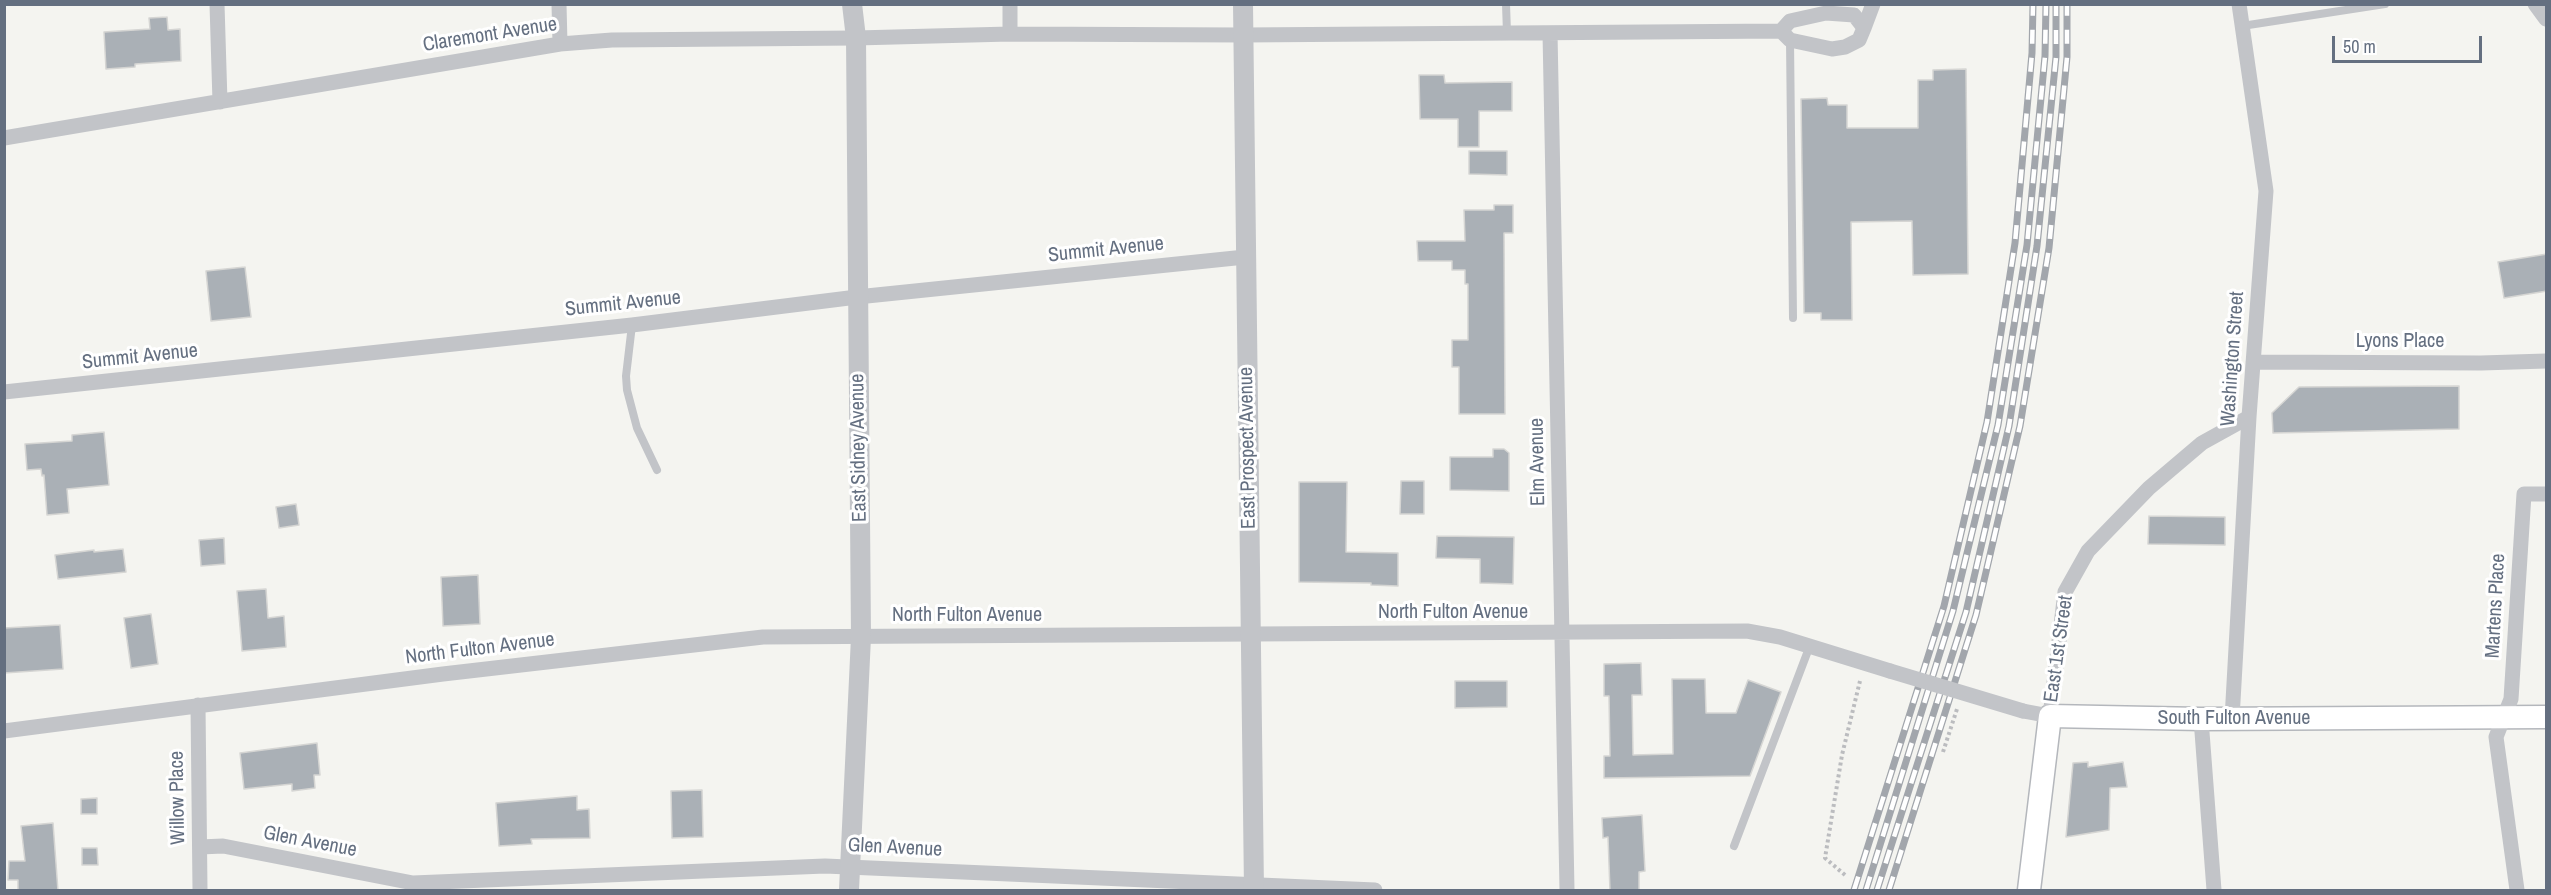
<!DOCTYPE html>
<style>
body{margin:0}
#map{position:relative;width:2551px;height:895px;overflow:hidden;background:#f4f4f0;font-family:"Archivo Narrow",sans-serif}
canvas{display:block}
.frame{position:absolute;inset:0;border:6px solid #646f80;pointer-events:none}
.scale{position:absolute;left:2332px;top:36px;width:150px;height:27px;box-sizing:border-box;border:3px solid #646f80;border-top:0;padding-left:8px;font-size:18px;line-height:21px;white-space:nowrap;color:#646f80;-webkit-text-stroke:4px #fff;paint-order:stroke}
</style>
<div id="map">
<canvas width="2551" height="895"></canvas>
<div class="frame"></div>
<div class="scale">50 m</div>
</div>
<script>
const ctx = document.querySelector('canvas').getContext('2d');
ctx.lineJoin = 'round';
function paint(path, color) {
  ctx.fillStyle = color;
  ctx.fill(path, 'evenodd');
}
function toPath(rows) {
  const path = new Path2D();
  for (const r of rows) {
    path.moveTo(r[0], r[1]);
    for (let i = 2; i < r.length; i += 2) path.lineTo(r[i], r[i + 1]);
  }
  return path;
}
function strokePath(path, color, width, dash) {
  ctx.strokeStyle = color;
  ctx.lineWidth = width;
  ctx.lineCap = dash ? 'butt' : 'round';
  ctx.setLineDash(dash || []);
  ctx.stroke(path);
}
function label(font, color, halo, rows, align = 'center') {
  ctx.font = font + ' "Archivo Narrow",sans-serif';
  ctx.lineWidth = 6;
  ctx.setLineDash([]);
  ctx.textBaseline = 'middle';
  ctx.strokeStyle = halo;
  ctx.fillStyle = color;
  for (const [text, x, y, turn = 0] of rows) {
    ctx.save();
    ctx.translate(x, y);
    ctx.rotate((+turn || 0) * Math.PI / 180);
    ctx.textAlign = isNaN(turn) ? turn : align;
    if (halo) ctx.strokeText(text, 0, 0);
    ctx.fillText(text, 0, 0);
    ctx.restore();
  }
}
const building = toPath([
 [167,17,168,30,180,29,181,61,135,64,135,67,106,69,104,32,150,29,149,18,167,17],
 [1966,69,1968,274,1913,275,1912,221,1851,222,1852,320,1821,320,1821,313,1804,313,1801,99,1827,98,1828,105,1847,105,1847,128,1918,128,1918,80,1933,80,1933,70,1966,69],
 [1419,75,1444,75,1445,83,1512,82,1512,111,1479,111,1479,147,1458,147,1458,119,1420,119,1419,75],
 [1469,151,1507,151,1507,175,1469,174,1469,151],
 [1494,205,1513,205,1513,233,1504,233,1505,414,1459,414,1459,367,1452,367,1452,340,1468,340,1468,284,1465,284,1465,270,1452,270,1452,261,1418,261,1417,241,1465,241,1464,210,1494,210,1494,205],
 [2547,254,2547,291,2504,298,2498,262,2547,254],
 [245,267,251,317,211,321,206,271,245,267],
 [2459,386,2459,429,2273,433,2272,413,2299,387,2459,386],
 [104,432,109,485,67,489,69,513,47,515,44,475,42,476,41,469,27,470,25,444,72,441,72,435,104,432],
 [1493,449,1504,449,1509,453,1509,491,1450,490,1450,457,1493,457,1493,449],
 [1401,481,1424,481,1424,514,1400,514,1401,481],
 [1299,482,1347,482,1346,552,1398,553,1398,586,1371,585,1371,583,1299,582,1299,482],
 [296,504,299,525,279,528,276,507,296,504],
 [2149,516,2225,517,2225,545,2148,544,2149,516],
 [1437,536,1514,537,1513,584,1480,583,1480,559,1436,558,1437,536],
 [224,538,225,564,201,566,199,540,224,538],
 [123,549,126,572,58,579,55,555,94,550,94,552,123,549],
 [478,575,480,624,443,626,441,577,478,575],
 [266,589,268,618,284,616,286,647,242,651,237,591,266,589],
 [151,614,158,664,131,668,124,618,151,614],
 [60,625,63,669,4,673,4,628,60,625],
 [1641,663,1642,695,1632,695,1633,755,1673,754,1672,679,1705,679,1706,713,1736,713,1748,680,1781,692,1750,776,1604,778,1604,756,1610,756,1609,696,1604,696,1604,664,1641,663],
 [1455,681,1507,681,1507,707,1455,708,1455,681],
 [317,743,320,775,314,775,315,788,292,791,292,784,244,789,240,753,317,743],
 [2088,762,2088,767,2123,762,2127,787,2110,788,2109,830,2066,837,2073,763,2088,762],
 [702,790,703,837,672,838,671,791,702,790],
 [577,796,577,810,589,809,590,838,531,839,532,844,499,846,496,803,577,796],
 [97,798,97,814,81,814,81,799,97,798],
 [1642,815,1645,871,1639,872,1639,891,1610,891,1608,837,1603,838,1602,818,1642,815],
 [53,823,58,891,18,890,18,880,8,880,9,861,25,861,21,826,53,823],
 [82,848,97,848,98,865,82,865,82,848]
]);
paint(building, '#aab0b6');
strokePath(building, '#d5d5d3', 1.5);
const secondary = toPath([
 [2029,890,2050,716,2201,719,2546,717]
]);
strokePath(secondary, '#b4b7bc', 25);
strokePath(toPath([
 [1943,752,1957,709],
 [1845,875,1825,858,1842,755,1860,681]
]), '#bbbcbf', 4, [3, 3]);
strokePath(toPath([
 [1506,4,1507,33],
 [2242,26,2385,4],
 [1790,40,1793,318],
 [632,325,626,376,627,390,637,428,657,470],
 [1734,846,1809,648]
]), '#c2c4c8', 8);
strokePath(toPath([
 [217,4,220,102],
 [559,4,560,44],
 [1010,4,1010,34],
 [2535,4,2546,19],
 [1864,28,1873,4],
 [1550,33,1567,890],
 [4,138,560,44,612,40,856,38,1010,34,1243,35,1781,31,1790,40,1832,49,1845,47,1859,40,1864,28,1854,15,1826,13,1790,21,1781,31],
 [2253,362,2481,363,2546,361],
 [4,392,632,325,857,297,1245,257],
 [198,705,200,890],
 [2023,711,2050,716,2065,592,2088,551,2149,488,2202,443,2249,417],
 [2201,719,2214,890],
 [2232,719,2249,417,2266,191,2239,4],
 [4,731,443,674,763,637,1747,631,1780,637,1890,671],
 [200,847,223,846,413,883,825,866,1375,890],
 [2517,890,2496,737,2511,699,2524,494,2546,494]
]), '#c2c4c8', 15);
strokePath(toPath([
 [1243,4,1254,890],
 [849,890,861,637,856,38,852,4]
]), '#c2c4c8', 20);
strokePath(secondary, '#fff', 22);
const rail = toPath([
 [1854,890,1944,606,1987,422,2015,243,2032,53,2033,4],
 [1866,890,1953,611,1998,425,2027,245,2045,56,2046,4],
 [1877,890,1966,612,2009,426,2037,246,2056,57,2056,4],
 [1889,890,1976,615,2020,426,2049,248,2067,57,2067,4]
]);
strokePath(rail, '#a2a6ac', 7);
strokePath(rail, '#fff', 4.5, [14]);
strokePath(toPath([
 [1890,671,2023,711]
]), '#c2c4c8', 15);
label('20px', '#646f80', '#fff', [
 ["Claremont Avenue",490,35,-9],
 ["Summit Avenue",1106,250,-6],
 ["Summit Avenue",623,304,-6],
 ["Lyons Place",2400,342],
 ["Summit Avenue",140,357,-6],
 ["Washington Street",2233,359,-86],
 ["East Sidney Avenue",859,448,-91],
 ["East Prospect Avenue",1248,448,-91],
 ["Elm Avenue",1538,462,-91],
 ["Martens Place",2496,606,-87],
 ["North Fulton Avenue",1453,613],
 ["North Fulton Avenue",967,616],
 ["North Fulton Avenue",480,649,-7],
 ["East 1st Street",2059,649,-82],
 ["South Fulton Avenue",2234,719],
 ["Willow Place",178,798,-91],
 ["Glen Avenue",310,842,11],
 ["Glen Avenue",895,848,3]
]);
</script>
